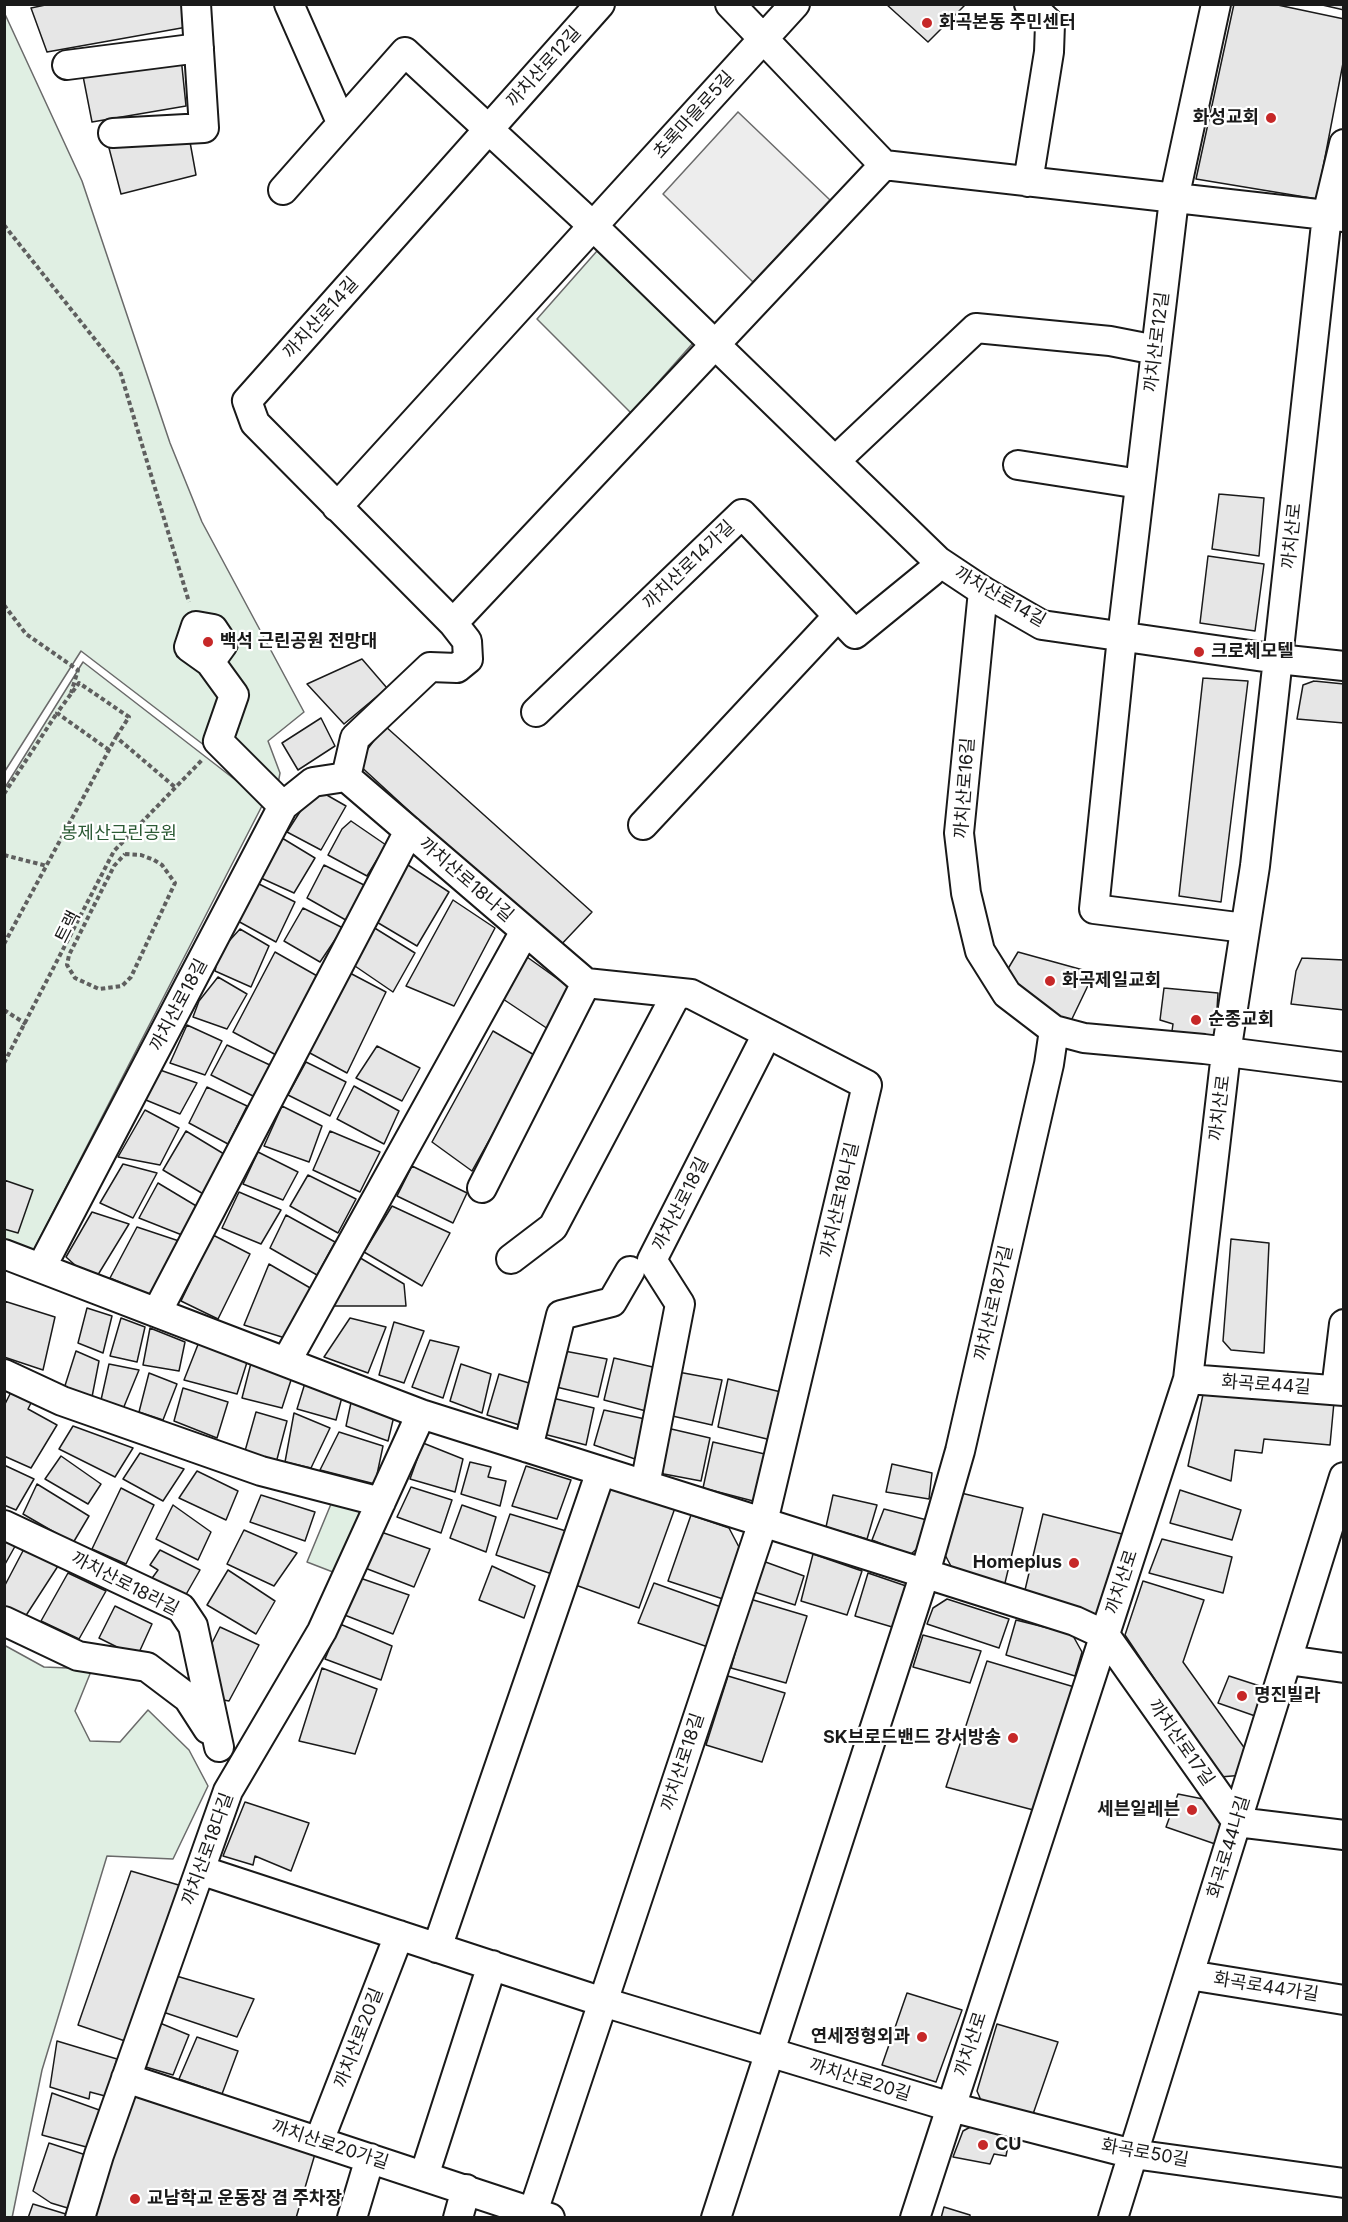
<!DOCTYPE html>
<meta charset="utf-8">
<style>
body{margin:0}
#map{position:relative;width:1348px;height:2222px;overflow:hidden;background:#fff;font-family:Inter,sans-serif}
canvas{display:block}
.frame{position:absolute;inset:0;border:6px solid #1a1a1a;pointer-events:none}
</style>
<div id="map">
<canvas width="1348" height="2222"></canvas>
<div class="frame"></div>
</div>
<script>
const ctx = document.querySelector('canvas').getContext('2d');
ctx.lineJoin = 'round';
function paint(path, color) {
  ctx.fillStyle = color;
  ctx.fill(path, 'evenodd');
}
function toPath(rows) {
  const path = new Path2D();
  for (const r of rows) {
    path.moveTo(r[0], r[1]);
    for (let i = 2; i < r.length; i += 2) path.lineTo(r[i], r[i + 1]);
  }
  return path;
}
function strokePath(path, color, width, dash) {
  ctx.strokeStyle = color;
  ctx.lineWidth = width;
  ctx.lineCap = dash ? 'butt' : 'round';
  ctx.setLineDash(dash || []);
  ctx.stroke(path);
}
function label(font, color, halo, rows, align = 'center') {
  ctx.font = font + ' Inter,"Noto Sans KR",sans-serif';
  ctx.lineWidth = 4.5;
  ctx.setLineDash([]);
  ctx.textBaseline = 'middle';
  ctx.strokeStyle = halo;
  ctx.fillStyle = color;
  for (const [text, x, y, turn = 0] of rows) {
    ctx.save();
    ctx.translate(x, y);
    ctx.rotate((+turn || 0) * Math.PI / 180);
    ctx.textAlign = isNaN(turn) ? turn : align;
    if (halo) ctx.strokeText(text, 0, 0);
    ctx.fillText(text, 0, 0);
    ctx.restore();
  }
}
const green = toPath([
 [4,12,82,181,170,443,202,522,304,712,268,741,280,773,278,784,264,791,81,651,5,771,4,12],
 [597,251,693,343,631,413,537,319,597,251],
 [83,662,264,802,32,1253,5,1242,4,789,83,662],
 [331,1504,368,1512,338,1574,307,1562,331,1504],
 [4,1645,44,1667,92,1669,75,1711,90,1741,120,1742,148,1710,189,1750,208,1786,173,1859,107,1856,42,2070,12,2218,4,2217,4,1645]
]);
paint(green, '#e0efe3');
strokePath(green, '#6a6a6a', 1.5);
const parking = toPath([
 [738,112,830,200,753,282,663,194,738,112]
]);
paint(parking, '#ededed');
strokePath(parking, '#6a6a6a', 1.5);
const building = toPath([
 [50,4,182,4,187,27,47,52,31,8,50,4],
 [886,4,966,4,928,42,886,4],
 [1234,4,1273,4,1344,19,1344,58,1317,199,1196,179,1234,4],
 [1318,4,1344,4,1344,10,1318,4],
 [181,57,186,106,92,122,83,76,181,57],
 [188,131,196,175,121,194,109,148,188,131],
 [1219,494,1264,498,1259,556,1212,549,1219,494],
 [1208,556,1264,564,1255,631,1200,623,1208,556],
 [362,659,387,688,344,724,307,684,362,659],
 [1203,678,1248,681,1221,902,1179,896,1203,678],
 [1314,681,1344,684,1344,723,1297,719,1303,685,1314,681],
 [321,718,335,746,298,770,282,743,321,718],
 [385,726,592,912,558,948,357,763,385,726],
 [312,793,325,794,346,806,321,850,287,832,312,793],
 [351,821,386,845,367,876,328,855,342,829,351,821],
 [282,838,315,858,294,893,261,878,282,838],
 [405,863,449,892,417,946,375,921,405,863],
 [324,865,368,887,351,923,307,898,324,865],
 [257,883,295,902,276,942,236,920,257,883],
 [453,900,495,928,454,1006,406,986,453,900],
 [303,908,343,928,320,962,284,941,303,908],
 [373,927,415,953,393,992,352,964,373,927],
 [240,929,269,946,251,987,215,971,219,952,240,929],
 [275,952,319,977,278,1056,233,1032,275,952],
 [520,952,569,987,548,1029,500,997,520,952],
 [1018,952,1094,973,1070,1023,1013,988,1006,972,1018,952],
 [1302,958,1344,960,1344,1010,1291,1004,1296,971,1302,958],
 [348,972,386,992,347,1073,308,1052,348,972],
 [218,977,247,994,227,1029,193,1017,199,1001,218,977],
 [1164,988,1218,993,1215,1041,1171,1038,1173,1024,1160,1020,1164,988],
 [187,1025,222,1041,205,1075,170,1063,187,1025],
 [493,1031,536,1056,472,1171,432,1142,493,1031],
 [227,1045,272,1066,253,1096,211,1075,227,1045],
 [377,1046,420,1068,402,1101,356,1078,377,1046],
 [306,1062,346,1082,330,1116,288,1095,306,1062],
 [160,1070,197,1083,180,1114,141,1098,160,1070],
 [354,1086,399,1111,384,1144,337,1119,354,1086],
 [207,1087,247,1106,228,1144,189,1123,207,1087],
 [282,1106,322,1126,309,1162,264,1146,282,1106],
 [145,1110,179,1128,160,1165,118,1157,145,1110],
 [186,1131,224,1154,205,1195,163,1170,186,1131],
 [330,1131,380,1152,360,1192,313,1170,330,1131],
 [258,1152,298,1172,283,1200,243,1184,258,1152],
 [123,1164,157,1173,133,1218,100,1203,123,1164],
 [412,1166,467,1193,453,1223,397,1196,412,1166],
 [308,1175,356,1199,338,1233,290,1206,308,1175],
 [4,1180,33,1190,18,1233,4,1229,4,1180],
 [158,1183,198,1207,182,1235,139,1218,158,1183],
 [239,1192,281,1210,261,1244,222,1228,239,1192],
 [392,1206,450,1233,422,1286,364,1252,392,1206],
 [92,1212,129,1224,96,1278,85,1274,66,1257,92,1212],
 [286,1215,335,1242,317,1275,270,1248,286,1215],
 [137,1227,179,1241,150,1295,110,1278,137,1227],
 [213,1235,250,1254,218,1319,181,1301,213,1235],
 [1231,1239,1269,1243,1264,1353,1231,1350,1223,1341,1231,1239],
 [357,1256,404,1284,406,1306,328,1306,357,1256],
 [269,1264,312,1289,285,1338,244,1325,269,1264],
 [4,1301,55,1317,43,1370,4,1357,4,1301],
 [87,1308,112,1316,103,1353,78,1343,87,1308],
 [121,1318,145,1327,137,1362,110,1356,121,1318],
 [350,1318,386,1327,368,1373,324,1357,350,1318],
 [394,1322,424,1331,404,1383,379,1375,394,1322],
 [150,1328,185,1342,179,1371,143,1365,150,1328],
 [430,1340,459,1347,443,1398,412,1387,430,1340],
 [199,1342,248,1359,237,1394,184,1380,199,1342],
 [559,1350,607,1359,598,1397,548,1385,559,1350],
 [76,1351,99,1361,92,1397,63,1392,76,1351],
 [614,1358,657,1368,646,1411,604,1400,614,1358],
 [251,1363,292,1377,282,1408,242,1398,251,1363],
 [109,1364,139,1370,123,1409,101,1400,109,1364],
 [461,1364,491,1374,482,1413,450,1401,461,1364],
 [678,1372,722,1380,712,1425,668,1415,678,1372],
 [149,1373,177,1384,163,1420,139,1412,149,1373],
 [499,1374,539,1386,529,1428,487,1415,499,1374],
 [728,1379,785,1393,771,1440,718,1427,728,1379],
 [305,1383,342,1397,336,1420,297,1409,305,1383],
 [1205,1385,1334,1402,1330,1445,1264,1439,1262,1453,1235,1450,1231,1481,1188,1466,1205,1385],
 [14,1386,34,1397,28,1409,57,1425,31,1468,4,1456,4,1406,14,1386],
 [183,1388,228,1402,217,1438,174,1421,183,1388],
 [544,1396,594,1408,586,1445,536,1432,544,1396],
 [352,1398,395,1412,388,1441,346,1426,352,1398],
 [604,1410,645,1419,635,1459,594,1445,604,1410],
 [256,1412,287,1421,276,1463,245,1451,256,1412],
 [294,1413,330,1428,311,1468,285,1462,294,1413],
 [73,1426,133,1448,115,1477,59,1449,73,1426],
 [667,1428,710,1438,701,1481,664,1474,655,1466,667,1428],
 [339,1432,383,1446,375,1484,320,1470,339,1432],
 [713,1442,769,1455,757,1502,703,1488,713,1442],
 [423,1443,463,1459,455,1492,410,1479,423,1443],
 [140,1453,184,1469,163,1501,123,1479,140,1453],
 [61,1456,101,1484,88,1504,45,1479,61,1456],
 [470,1462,491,1467,488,1477,506,1481,500,1506,461,1494,470,1462],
 [892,1464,932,1473,929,1499,886,1492,892,1464],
 [4,1465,34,1479,16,1510,4,1505,4,1465],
 [526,1466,571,1480,557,1519,512,1506,526,1466],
 [197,1471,238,1491,226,1520,179,1498,197,1471],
 [37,1484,89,1516,73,1543,23,1514,37,1484],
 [411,1487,452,1500,441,1533,397,1517,411,1487],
 [614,1487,675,1508,639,1608,570,1583,601,1496,614,1487],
 [121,1488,154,1505,126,1564,92,1549,121,1488],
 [1180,1490,1241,1510,1232,1540,1170,1523,1180,1490],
 [961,1493,1023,1508,1004,1587,953,1570,943,1551,961,1493],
 [261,1495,315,1512,305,1541,250,1522,261,1495],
 [833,1495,877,1505,867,1539,826,1527,833,1495],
 [173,1505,211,1532,198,1560,156,1539,173,1505],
 [462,1505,496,1517,486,1552,450,1538,462,1505],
 [884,1509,927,1520,921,1545,910,1555,872,1540,884,1509],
 [510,1514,566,1531,552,1574,496,1555,510,1514],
 [1043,1514,1126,1535,1098,1618,1025,1590,1043,1514],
 [691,1515,729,1528,740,1549,723,1599,668,1581,691,1515],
 [244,1530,297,1553,274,1586,227,1564,244,1530],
 [381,1532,430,1549,414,1587,365,1568,381,1532],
 [4,1534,18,1541,4,1566,4,1534],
 [1162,1539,1232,1557,1223,1593,1149,1573,1162,1539],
 [25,1547,58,1566,25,1617,4,1606,4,1587,25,1547],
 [160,1550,200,1570,184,1598,150,1581,158,1570,150,1565,160,1550],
 [813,1554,862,1571,847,1615,801,1601,813,1554],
 [760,1560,804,1576,795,1605,751,1591,760,1560],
 [492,1566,535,1586,524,1618,479,1600,492,1566],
 [228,1570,275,1601,256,1634,207,1605,228,1570],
 [68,1573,106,1591,79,1639,41,1621,68,1573],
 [868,1573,912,1588,899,1629,855,1616,868,1573],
 [360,1578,409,1595,393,1634,342,1614,360,1578],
 [1143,1581,1204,1600,1183,1662,1248,1753,1244,1775,1220,1777,1125,1635,1143,1581],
 [654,1583,721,1607,708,1647,638,1623,654,1583],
 [750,1599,807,1616,786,1683,731,1668,750,1599],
 [947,1599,1009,1619,999,1648,927,1624,933,1608,947,1599],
 [115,1606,152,1624,137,1657,99,1638,115,1606],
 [1016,1620,1072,1634,1082,1652,1075,1676,1006,1655,1016,1620],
 [340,1624,392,1646,381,1680,325,1659,340,1624],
 [220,1627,259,1645,229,1701,218,1699,208,1651,220,1627],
 [923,1635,981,1651,970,1683,913,1667,923,1635],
 [987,1661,1081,1689,1041,1812,946,1787,987,1661],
 [322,1668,377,1689,355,1754,299,1741,322,1668],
 [728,1676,785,1693,762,1762,706,1745,728,1676],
 [1229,1676,1266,1688,1258,1717,1218,1703,1229,1676],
 [1178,1794,1203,1799,1220,1821,1218,1845,1166,1827,1178,1794],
 [245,1802,309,1823,291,1871,255,1856,253,1865,223,1856,245,1802],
 [131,1871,182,1886,128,2042,78,2025,131,1871],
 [173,1975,254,1999,237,2037,160,2011,173,1975],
 [907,1993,962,2010,936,2082,882,2065,907,1993],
 [155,2021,189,2035,173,2075,139,2065,155,2021],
 [997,2024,1058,2042,1032,2117,983,2105,977,2091,997,2024],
 [197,2037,238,2051,222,2094,179,2079,197,2037],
 [57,2041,117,2059,105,2096,90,2092,89,2099,50,2087,57,2041],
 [52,2093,102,2111,90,2148,42,2135,52,2093],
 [132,2093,315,2154,296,2218,92,2218,132,2093],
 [974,2125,1010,2136,1006,2156,994,2154,990,2164,953,2157,963,2131,974,2125],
 [49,2143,89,2156,71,2209,51,2203,33,2191,49,2143],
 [33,2204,69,2215,68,2218,28,2218,33,2204],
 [944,2207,970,2215,970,2218,941,2218,944,2207]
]);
paint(building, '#e6e6e6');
strokePath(building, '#1a1a1a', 1.5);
const minor = toPath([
 [289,4,341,122],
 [730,4,884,165,1344,217],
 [1216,4,1174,199,1122,637,1094,909,1245,928],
 [67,65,199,48],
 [113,133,204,128,196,4],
 [1028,182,1049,52,1050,24,1029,4],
 [283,190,405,52,593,226,938,561,983,591,1042,625,1278,659,1344,666],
 [835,461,976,328,1110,341,1156,350],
 [1018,465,1140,484],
 [337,507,795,4],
 [983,591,959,833,966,893,980,951,1007,994,1054,1030,1084,1038,1204,1049,1344,1067],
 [453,623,884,165],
 [210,662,189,647,196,626,213,629,223,644,210,662,234,695,218,741,283,806],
 [536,712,742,514,855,634,931,572,938,561],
 [346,777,586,983,691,994,867,1085,763,1522,531,2218],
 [346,777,355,738,430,667,457,668,468,659,467,641,453,623,255,423,247,401,600,4],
 [643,825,837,617],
 [482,1188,586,983],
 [4,1254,421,1414,1075,1621,1105,1635,1237,1822,1344,1835],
 [511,1259,553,1227,677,993],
 [41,1268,283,806,313,782,346,777],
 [157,1312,409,831],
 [286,1362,525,931],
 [4,1374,62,1401,261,1471,381,1502],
 [1188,1379,1344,1391],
 [1336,1390,1344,1324],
 [528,1448,561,1315,612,1302,630,1271],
 [645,1485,680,1304,652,1260,767,1034],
 [4,1525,181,1608,193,1626,219,1747],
 [4,1621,78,1656,147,1667,188,1698,208,1729],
 [1288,1660,1344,1668],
 [200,1870,603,2002,951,2107,1133,2154,1344,2183],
 [437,1948,601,1471],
 [1189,1975,1344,2000],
 [126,2078,550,2218],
 [319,2141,399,1935],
 [424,2176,492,1965],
 [80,2218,99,2155,228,1791,322,1631,421,1414],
 [352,2218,370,2158],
 [458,2218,466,2189],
 [716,2218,925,1573,960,1451,1049,1064,1054,1030],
 [915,2218,1188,1379,1226,1053,1255,866,1327,215,1344,144],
 [1113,2218,1344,1477]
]);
strokePath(minor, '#1a1a1a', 32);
strokePath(toPath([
 [4,225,120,371,189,602],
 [4,605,26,634,78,670,71,693],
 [109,750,57,713,79,683,129,717,116,737],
 [4,794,57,713],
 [125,854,141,855,154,860,162,865,175,883,131,977,122,986,99,989,75,978,67,965,69,955,114,866,125,854],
 [4,855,47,866],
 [4,944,116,737,176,788],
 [4,1010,26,1024],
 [4,1063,114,851,202,760]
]), '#5f5f5f', 4, [4.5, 3]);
strokePath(minor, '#fff', 28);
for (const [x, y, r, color] of [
 [927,23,6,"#c62828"],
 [1271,118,6,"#c62828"],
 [208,642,6,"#c62828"],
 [1199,652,6,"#c62828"],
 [1050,981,6,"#c62828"],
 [1196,1020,6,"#c62828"],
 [1074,1563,6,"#c62828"],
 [1242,1696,6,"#c62828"],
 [1013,1738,6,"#c62828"],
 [1192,1810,6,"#c62828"],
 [922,2037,6,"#c62828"],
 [983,2145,6,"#c62828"],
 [135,2199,6,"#c62828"]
]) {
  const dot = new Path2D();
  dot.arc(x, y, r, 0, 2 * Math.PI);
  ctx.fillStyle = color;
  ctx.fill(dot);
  strokePath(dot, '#fff', 2);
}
label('bold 18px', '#1a1a1a', '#fff', [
 ["화곡본동 주민센터",939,23],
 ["화성교회",1259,118,"right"],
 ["백석 근린공원 전망대",220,642],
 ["크로체모텔",1211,652],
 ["화곡제일교회",1062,981],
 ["순종교회",1208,1020],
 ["Homeplus",1062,1563,"right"],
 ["명진빌라",1254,1696],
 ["SK브로드밴드 강서방송",1001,1738,"right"],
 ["세븐일레븐",1180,1810,"right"],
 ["연세정형외과",910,2037,"right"],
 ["CU",995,2145],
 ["교남학교 운동장 겸 주차장",147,2199]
], 'left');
label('18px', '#1a1a1a', '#fff', [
 ["까치산로12길",544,67,-48],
 ["초록마을로5길",694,115,-48],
 ["까치산로14길",321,318,-48],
 ["까치산로12길",1157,342,-83],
 ["까치산로",1292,536,-84],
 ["까치산로14가길",689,565,-44],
 ["까치산로14길",1000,597,30],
 ["까치산로16길",965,788,-86],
 ["까치산로18나길",466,880,41],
 ["트랙",68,927,-63],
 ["까치산로18길",179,1005,-62],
 ["까치산로",1220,1108,-83],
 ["까치산로18나길",840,1200,-77],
 ["까치산로18길",681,1204,-63],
 ["까치산로18가길",994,1303,-77],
 ["화곡로44길",1266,1385,4],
 ["까치산로",1122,1582,-72],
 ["까치산로18라길",125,1584,27],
 ["까치산로17길",1181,1743,55],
 ["까치산로18길",683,1762,-72],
 ["화곡로44나길",1229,1847,-73],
 ["까치산로18다길",208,1849,-70],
 ["화곡로44가길",1266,1987,9],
 ["까치산로20길",359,2038,-69],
 ["까치산로",971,2044,-72],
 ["까치산로20길",860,2080,17],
 ["까치산로20가길",330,2145,18],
 ["화곡로50길",1145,2153,10]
]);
label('18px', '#2b5a34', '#fff', [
 ["봉제산근린공원",119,834]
]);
</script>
